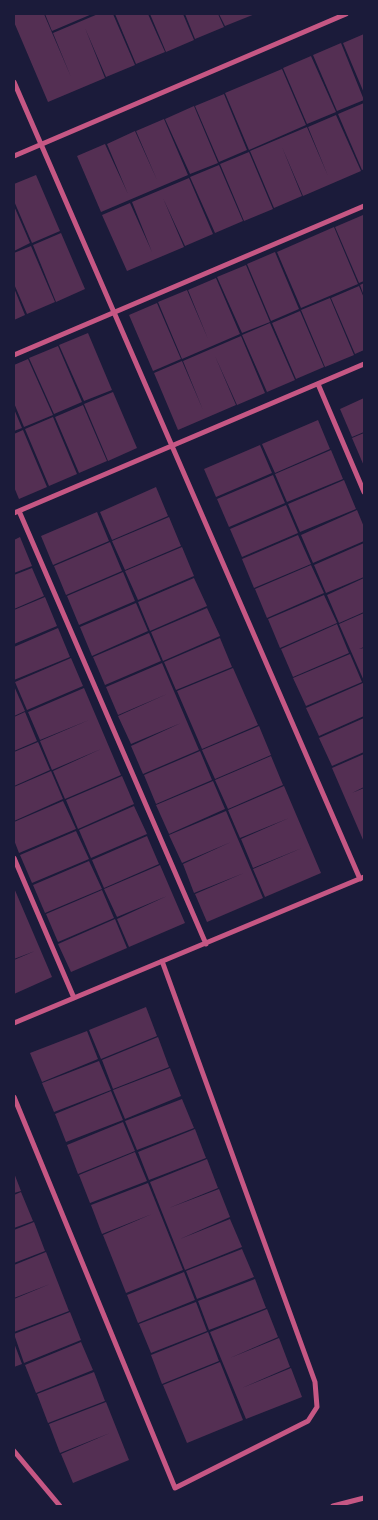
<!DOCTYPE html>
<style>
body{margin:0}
#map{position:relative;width:378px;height:1520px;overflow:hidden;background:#1b1b3a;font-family:"IBM Plex Sans",sans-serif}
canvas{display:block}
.frame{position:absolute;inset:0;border:15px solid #1b1b3a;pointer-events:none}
</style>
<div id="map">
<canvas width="378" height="1520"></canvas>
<div class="frame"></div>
</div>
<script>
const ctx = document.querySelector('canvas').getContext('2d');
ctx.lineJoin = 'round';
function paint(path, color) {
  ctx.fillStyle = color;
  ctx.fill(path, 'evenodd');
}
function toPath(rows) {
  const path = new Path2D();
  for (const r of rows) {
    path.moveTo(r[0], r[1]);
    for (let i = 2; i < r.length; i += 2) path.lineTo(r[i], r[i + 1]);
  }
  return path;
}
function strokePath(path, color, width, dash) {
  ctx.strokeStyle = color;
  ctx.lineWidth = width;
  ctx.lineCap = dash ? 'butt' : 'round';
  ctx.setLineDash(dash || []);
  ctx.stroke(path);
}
paint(toPath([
 [14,14,44,14,71,77,53,33,98,14,113,14,135,65,106,77,85,28,105,78,48,102,14,22],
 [45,14,92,14,52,31],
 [115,14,148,14,165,52,136,64],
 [150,14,183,14,194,40,166,52],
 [185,14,218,14,224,27,195,39],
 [219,14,255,14,225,26],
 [364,34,364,93,343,43],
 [341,43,364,100,337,111,313,55],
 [311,56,336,112,307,124,283,68],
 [282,69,306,125,249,150,225,93],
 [224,94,247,150,219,162,195,106],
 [364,103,364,169,362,170,338,114],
 [194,106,218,163,190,174,165,119],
 [336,115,361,171,303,196,282,147,302,196,274,208,250,151,307,127,328,176,308,127],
 [164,119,188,175,101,212,77,156,105,144,128,194,107,144,135,131,157,180,136,131],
 [249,152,273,209,244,221,220,164],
 [219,165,243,221,215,233,190,177],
 [36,175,60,231,32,243,14,201,14,184],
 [189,178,213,234,185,246,163,198,184,247,127,271,102,215,130,203,152,252,132,202],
 [14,206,30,243,14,251],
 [363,215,364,281,359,283,335,227],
 [334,227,358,284,301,308,277,252],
 [61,233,85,289,56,302,33,245],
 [31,246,55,302,27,314,14,284,14,253],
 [275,252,299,309,271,321,247,264],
 [246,265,270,322,242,333,217,277],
 [216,278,240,334,182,359,158,302,187,290,208,339,188,290],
 [364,283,364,296,360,285],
 [359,286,364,298,364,350,355,354,331,298],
 [14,288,25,315,14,320],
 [330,298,354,355,325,367,301,310],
 [157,303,181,359,153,371,129,315],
 [300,311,324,367,296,379,272,323],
 [270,323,295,380,267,392,242,335],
 [88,333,112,390,84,401,59,345],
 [241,336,265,393,237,405,215,356,236,405,178,430,154,373,182,361,203,410,183,361],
 [58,346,82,402,54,414,29,358],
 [28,359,53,415,24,427,14,403,14,365],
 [113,392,137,448,108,461,84,404],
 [364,398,364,432,352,437,340,409],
 [83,405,107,461,79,473,55,417],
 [14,409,22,428,14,431],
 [53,417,77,474,49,486,25,429],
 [318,420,330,449,275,473,262,444],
 [23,430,47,487,19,499,14,487,14,434],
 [364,433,364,466,352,438],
 [260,445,272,473,216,497,204,469],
 [331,450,343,479,287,502,275,474],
 [273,475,285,503,229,527,217,499],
 [344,480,356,509,300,532,288,504],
 [156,487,168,516,112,540,100,512],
 [286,505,298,533,242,557,230,529],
 [357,510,364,527,364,541,313,563,301,535],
 [97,512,109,541,53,565,41,536],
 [169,517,181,546,125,570,112,541],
 [298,535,311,564,254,588,242,559],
 [20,537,32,566,14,573,14,540],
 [110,542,122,571,66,595,54,566],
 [364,543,364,577,326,593,314,565],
 [182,547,194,576,138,600,125,571],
 [311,565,324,593,267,618,255,589],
 [32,568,44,596,14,609,14,575],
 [123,572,135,601,79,625,67,596],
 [194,578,207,606,150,631,138,602],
 [364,578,364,612,339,623,327,595],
 [324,595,337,623,280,648,268,619],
 [45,597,57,626,14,644,14,610],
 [136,603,148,631,92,656,80,627],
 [207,608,220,636,163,661,151,632],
 [364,613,364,647,359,649,364,648,364,681,339,624],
 [337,624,349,653,293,677,281,649],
 [58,628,70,657,14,680,14,647],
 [149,633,161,661,105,685,93,657],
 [220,638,232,667,176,690,164,662],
 [350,654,362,682,306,706,293,678],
 [71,658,83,686,27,710,15,682],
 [162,663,199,750,143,774,131,746,181,723,131,744,118,716,167,694,118,715,106,687],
 [233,668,258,725,202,749,177,691],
 [363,683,364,687,364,716,319,736,306,708],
 [14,686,25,711,14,716],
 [84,688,121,775,65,799,53,771,101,749,52,770,40,741,89,720,40,740,28,712],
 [25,712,37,741,14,751,14,717],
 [364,718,364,752,332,766,319,738],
 [259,726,271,755,215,779,202,750],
 [38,742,50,770,14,786,14,752],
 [200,751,212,780,156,804,144,775],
 [364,754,364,787,352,793,364,788,364,842,332,768],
 [271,756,283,785,228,809,215,780],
 [51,771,63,799,14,821,14,787],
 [122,776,134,804,78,829,66,800],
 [213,781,225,809,169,834,156,805],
 [284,786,321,873,265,897,253,869,302,848,253,868,241,839,289,818,240,838,228,810],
 [63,801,76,829,19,853,14,840,14,822],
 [134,806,147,834,91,858,79,830],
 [226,811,263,898,207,922,195,894,244,873,194,893,183,864,231,842,182,863,169,835],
 [76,831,89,859,32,883,20,855],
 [147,836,159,864,104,888,92,860],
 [89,861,102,889,45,913,33,885],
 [160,865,185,923,129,947,117,919,167,896,117,917,104,889],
 [14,888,52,977,14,994,14,960,35,951,14,959,14,925,20,923,14,925],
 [102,890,114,918,58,942,46,914],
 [115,919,127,948,71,972,58,944],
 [146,1007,157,1036,101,1059,89,1030],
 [87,1031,98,1059,42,1082,30,1053],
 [158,1037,169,1067,113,1089,102,1060],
 [99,1061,111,1090,54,1112,42,1083],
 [170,1068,181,1096,125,1119,113,1090],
 [111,1091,123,1120,66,1142,55,1114],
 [182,1099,194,1128,137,1150,125,1121],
 [123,1122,135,1151,78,1174,67,1145],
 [195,1129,206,1158,149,1180,138,1152],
 [135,1152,147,1181,90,1203,79,1175],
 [207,1159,218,1188,169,1208,219,1189,230,1217,180,1239,230,1219,242,1247,185,1270,150,1182],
 [14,1173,21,1191,14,1193],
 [148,1183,183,1270,126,1293,103,1235,152,1214,102,1234,91,1205],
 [21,1192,33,1221,14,1228,14,1195],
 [34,1222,45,1251,14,1263,14,1230],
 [242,1249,254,1277,197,1299,186,1271],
 [46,1252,69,1311,14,1332,14,1299,50,1284,14,1298,14,1265],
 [184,1272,195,1300,138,1323,127,1295],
 [255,1279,266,1308,209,1330,198,1301],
 [196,1302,207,1331,151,1353,139,1324],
 [267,1309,278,1337,230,1358,279,1338,290,1367,242,1388,291,1368,302,1397,246,1419,210,1332],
 [70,1312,81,1340,24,1363,14,1334],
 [208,1332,219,1361,162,1384,151,1355],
 [81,1342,93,1370,36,1393,25,1365],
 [14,1343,22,1364,14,1367],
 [220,1362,243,1420,187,1443,163,1385],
 [94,1372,105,1401,48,1423,37,1394],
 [106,1402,129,1460,73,1483,61,1454,110,1433,60,1453,49,1424]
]), '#542f53');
strokePath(toPath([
 [14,82,360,879],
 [14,156,346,14],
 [14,355,364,206],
 [318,384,364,492],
 [19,511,206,944],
 [14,513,364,364],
 [14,858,74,998],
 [14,1023,364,877],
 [14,1097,175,1488,308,1421,317,1407,315,1382,162,961],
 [14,1451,60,1506],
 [333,1506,364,1498]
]), '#c65784', 5);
</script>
